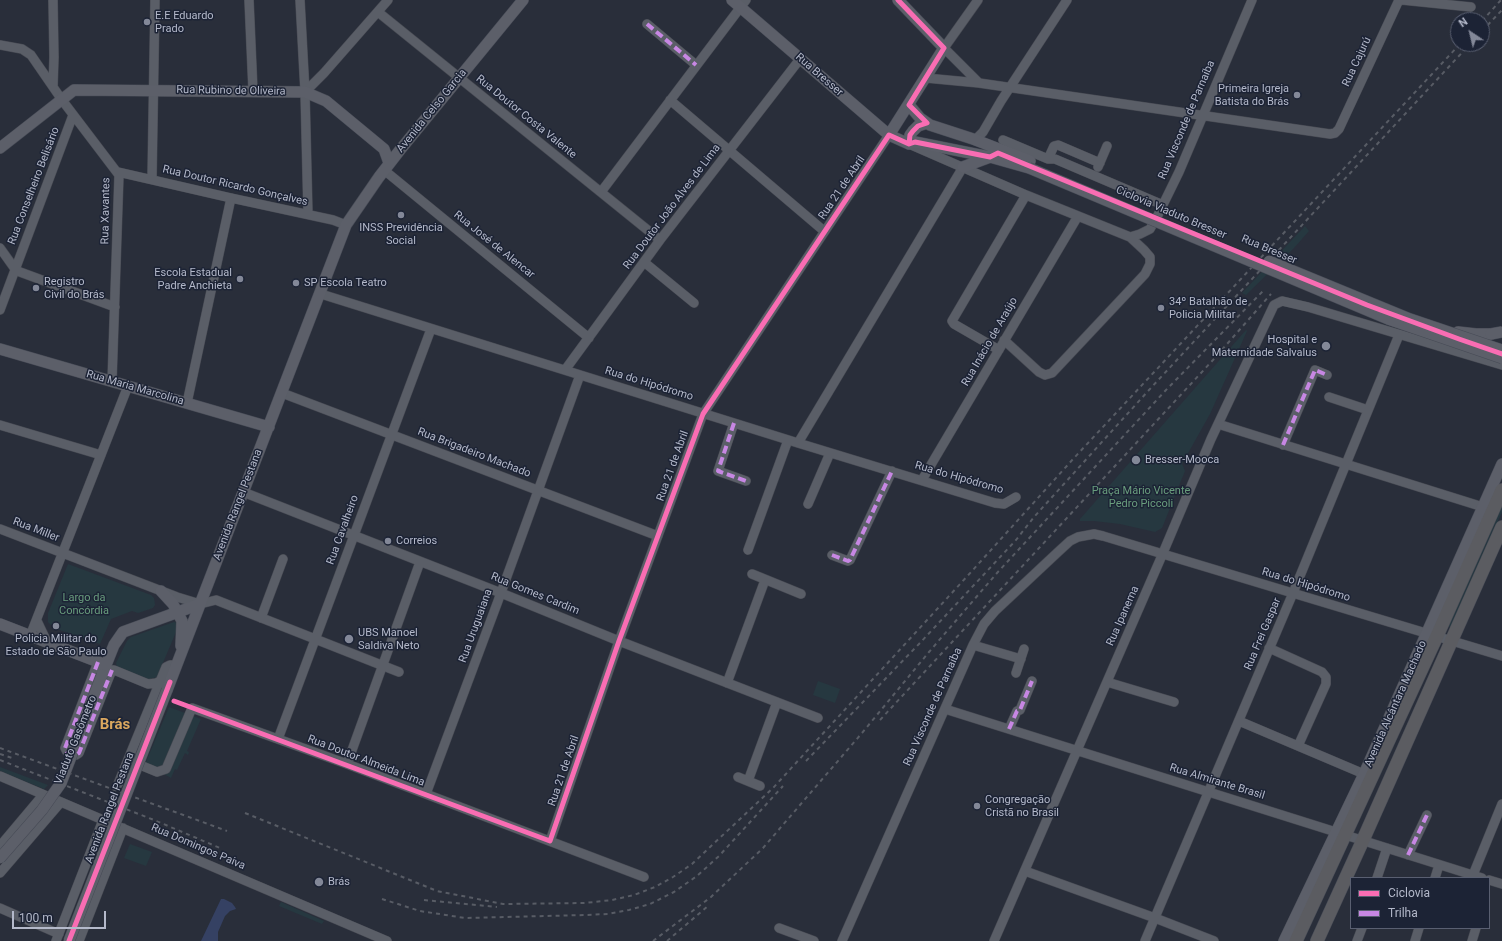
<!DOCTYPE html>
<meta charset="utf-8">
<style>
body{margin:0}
#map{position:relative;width:1502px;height:941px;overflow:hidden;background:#292e3a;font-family:Roboto,sans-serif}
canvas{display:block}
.legend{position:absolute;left:1350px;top:877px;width:140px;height:52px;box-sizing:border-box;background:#1c2335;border:1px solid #595f71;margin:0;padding:5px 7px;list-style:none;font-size:12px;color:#b4b9ca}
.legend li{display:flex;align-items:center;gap:8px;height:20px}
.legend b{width:20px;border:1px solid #595f71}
.north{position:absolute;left:1450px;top:12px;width:40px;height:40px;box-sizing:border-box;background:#1c2335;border:1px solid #595f71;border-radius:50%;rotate:325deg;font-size:11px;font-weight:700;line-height:16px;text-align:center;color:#b4b9ca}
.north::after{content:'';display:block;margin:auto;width:14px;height:18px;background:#838898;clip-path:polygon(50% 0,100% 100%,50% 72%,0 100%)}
.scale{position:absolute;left:12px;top:911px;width:94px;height:18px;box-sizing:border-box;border:2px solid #b4b9ca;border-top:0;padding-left:5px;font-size:12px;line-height:14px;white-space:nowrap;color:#b4b9ca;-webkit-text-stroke:3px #1c2335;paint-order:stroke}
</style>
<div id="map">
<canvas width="1502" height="941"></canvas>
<ul class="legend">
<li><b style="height:5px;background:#f96db3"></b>Ciclovia</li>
<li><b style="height:5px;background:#c787e3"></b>Trilha</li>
</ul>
<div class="north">N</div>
<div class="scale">100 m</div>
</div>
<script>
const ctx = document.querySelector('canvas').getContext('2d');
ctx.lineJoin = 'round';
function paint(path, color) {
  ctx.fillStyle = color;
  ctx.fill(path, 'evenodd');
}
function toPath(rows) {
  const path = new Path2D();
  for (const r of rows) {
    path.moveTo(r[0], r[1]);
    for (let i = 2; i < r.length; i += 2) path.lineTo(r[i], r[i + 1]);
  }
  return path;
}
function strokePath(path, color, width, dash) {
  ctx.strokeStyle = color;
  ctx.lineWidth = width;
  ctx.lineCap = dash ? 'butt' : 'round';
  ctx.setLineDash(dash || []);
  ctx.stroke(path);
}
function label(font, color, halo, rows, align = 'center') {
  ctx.font = font + ' Roboto,sans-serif';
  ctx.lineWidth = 3;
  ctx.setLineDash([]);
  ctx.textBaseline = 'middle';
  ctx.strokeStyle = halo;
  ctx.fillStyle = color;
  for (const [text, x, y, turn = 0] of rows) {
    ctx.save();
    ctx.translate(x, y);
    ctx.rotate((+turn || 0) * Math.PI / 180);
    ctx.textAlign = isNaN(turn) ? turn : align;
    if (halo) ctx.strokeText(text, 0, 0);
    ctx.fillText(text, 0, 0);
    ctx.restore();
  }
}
paint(toPath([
 [1305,226,1309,231,1294,248,1246,295,1242,293],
 [1246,330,1247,331,1210,414,1182,464,1185,471,1162,528,1155,532,1120,524,1094,521,1080,521,1080,519],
 [1502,502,1502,512,1451,628,1448,626],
 [68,564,151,595,154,598,155,605,153,608,138,613,132,611,111,619,100,644,54,628,48,622,48,613],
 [174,622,178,623,179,625,157,677,148,680,117,668,116,663,127,641,131,637],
 [818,681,840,689,835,703,813,695],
 [169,707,201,719,187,751,189,752,188,755,185,753,177,770,175,769,171,778,164,774,143,769],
 [0,767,48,785,44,789,0,771],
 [130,844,152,852,146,866,124,858],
 [281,902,324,921,322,924,279,906]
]), '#263840');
paint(toPath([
 [221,899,224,899,232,903,235,907,236,909,230,911,225,916,218,932,218,941,201,941]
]), '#354163');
const minor = toPath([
 [249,0,253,91],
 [300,0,305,92,308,214],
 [978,0,944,48,979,83],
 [1402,0,1471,7],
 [378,12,660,240],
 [647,24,696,65],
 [0,45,22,49,31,55,62,100,119,175,112,381],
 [926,78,979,83,1330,134,1335,133,1339,129,1399,0],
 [53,87,54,57,53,0],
 [305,92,324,73,388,0],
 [670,100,824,231],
 [975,140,983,132,1001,101,1067,0],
 [1003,140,1048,159,1055,159,1163,205],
 [909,144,1026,195,1130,237,1144,250,1150,257,1150,264,1145,274,1052,373,1045,375,1039,372,1004,340],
 [1048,159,1054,146,1058,145,1100,163],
 [1098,167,1107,146],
 [384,170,589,338],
 [118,172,231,198,333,220,346,225],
 [152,179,155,0],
 [601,192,746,0],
 [1130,237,1140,234,1150,229,1157,217,1179,172,1252,0],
 [0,248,15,269,20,272,115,307],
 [644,262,694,303],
 [321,294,798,443,995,503,1004,504,1016,497],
 [0,310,73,115],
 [999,350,954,324,952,321,1026,195],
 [565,370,660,240,800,59],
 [282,393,658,536],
 [1329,397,1368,410],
 [187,403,231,198],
 [734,423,718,471,746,481],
 [1218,424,1483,507],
 [0,425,101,455],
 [798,443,963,167],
 [1283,445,1315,370,1327,375],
 [922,480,1078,216],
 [243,492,501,593,619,641,818,718],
 [808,504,830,453],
 [0,529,177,597,200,604,216,600,399,672],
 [748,550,788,440],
 [832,555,848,561,850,560,892,471],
 [752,574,801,594],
 [261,618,283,559],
 [37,621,47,642],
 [30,636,128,386],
 [973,645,1021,659],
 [1269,648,1322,672,1326,677,1326,684,1298,746],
 [98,662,65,748,67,752,76,755,79,753,112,670,114,670,148,684,156,683,160,681],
 [1016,673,1024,649],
 [1107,682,1174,702],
 [727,683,765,580],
 [945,709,1482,878],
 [1239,721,1364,774],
 [1009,729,1017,711,1020,710,1032,681],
 [278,739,431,329],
 [128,760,157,772,166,769,192,708,347,764,644,877],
 [347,764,420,562],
 [0,776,387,941],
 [738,777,760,786],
 [748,781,777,702],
 [118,784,166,667,170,665,177,665],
 [426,794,498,601,580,375],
 [550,841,619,641,703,414,889,135],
 [0,846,43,795],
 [1408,855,1427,815],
 [1025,871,1155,918,1214,941],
 [0,873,61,802],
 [1473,875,1502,804],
 [1377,878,1387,848],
 [1435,878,1439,865],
 [1489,880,1502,884],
 [0,908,59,934],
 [779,928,814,941],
 [56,941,103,820],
 [79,941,123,828],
 [842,941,973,645,984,624,995,611,1058,552,1070,541,1078,537,1094,534,1103,536,1502,656],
 [994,941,1160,560,1211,439,1274,305,1282,301,1308,307,1502,365],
 [1145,941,1293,593,1399,335],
 [1357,941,1362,928],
 [1415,941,1419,928],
 [1472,941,1476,928]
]);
const major = toPath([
 [732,0,889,135,909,144,915,142,990,157,1029,168],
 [909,105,920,118,930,125,973,139,1030,161],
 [889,135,944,48,898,0],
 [909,144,910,135,913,131,918,126,927,123],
 [0,148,74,90,305,92,326,101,384,149,389,163],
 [963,167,990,157],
 [1458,332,1476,334,1491,334],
 [0,349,269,427],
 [161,591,173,604,182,621,181,646],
 [0,624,106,665],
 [102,675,114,645,123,632,200,604],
 [167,690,346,225,379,177,400,150,523,0],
 [1284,941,1364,774,1502,464]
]);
const highway = toPath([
 [1296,941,1437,636,1502,490],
 [1317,941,1363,840,1502,527]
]);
strokePath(minor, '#464952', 10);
strokePath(major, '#474b56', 12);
strokePath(highway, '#464a55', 14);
strokePath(minor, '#5a5e67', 9);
strokePath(major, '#5c5f69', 11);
strokePath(highway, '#5b5c61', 13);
strokePath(toPath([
 [1482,21,1501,0],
 [1482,31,1502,10],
 [880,720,1213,360,1271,294],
 [0,748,227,831],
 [0,754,15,759],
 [0,760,154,820,220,848],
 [806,761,919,644,1016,540,1034,517,1149,390,1470,44],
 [245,813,437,891,503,904,585,903,612,900,634,895,655,887,673,877,692,864,773,788,972,571,1074,458,1460,44],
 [382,899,420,911,465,918,585,915,608,914,629,910,650,904,674,892,697,876,719,856,783,786],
 [424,900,497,907],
 [653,941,711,897,763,848,862,733,929,652,997,573,1166,390,1265,289],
 [667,941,708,906]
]), '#585c65', 2, [4, 4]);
const majorBridge = toPath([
 [1029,168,1388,319,1502,358],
 [1269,261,1410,319,1502,350],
 [1491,334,1502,332],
 [0,858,42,810,61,783,102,675],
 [69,941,167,690]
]);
strokePath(majorBridge, '#474b56', 12, []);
strokePath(majorBridge, '#5c5f69', 11);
strokePath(toPath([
 [647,24,696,65],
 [734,423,718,471,746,481],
 [1283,445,1315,370,1327,375],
 [832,555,848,561,850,560,892,471],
 [98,662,65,748,67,752,76,755,79,753,112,670],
 [1009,729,1017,711,1020,710,1032,681],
 [1408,855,1427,815]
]), '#c787e3', 4, [8, 4]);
strokePath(toPath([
 [898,0,944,48,909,105,927,123,918,126,913,131,910,135,909,144],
 [174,701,550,841,619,641,703,414,889,135,909,144,915,142,990,157,998,153,1367,305,1459,339,1502,354],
 [69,941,170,682]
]), '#f96db3', 5);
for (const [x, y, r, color] of [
 [147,22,4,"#838898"],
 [1297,95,4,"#838898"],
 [401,215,4,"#838898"],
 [240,279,4,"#838898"],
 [296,283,4,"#838898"],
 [36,288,4,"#838898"],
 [1161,308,4,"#838898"],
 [1326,346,5,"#838898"],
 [1136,460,5,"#838898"],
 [388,541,4,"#838898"],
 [56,626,4,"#838898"],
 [349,639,5,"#838898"],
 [977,806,4,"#838898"],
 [319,882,5,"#838898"]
]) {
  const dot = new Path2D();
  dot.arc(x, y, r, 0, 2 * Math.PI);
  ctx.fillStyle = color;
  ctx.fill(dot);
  strokePath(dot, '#1c2335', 1.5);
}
label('11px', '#b4b9ca', '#1c2335', [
 ["E.E Eduardo",155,16],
 ["Prado",155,29],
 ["Primeira Igreja",1289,89,"right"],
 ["Batista do Brás",1289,102,"right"],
 ["INSS Previdência",401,228,"center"],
 ["Social",401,241,"center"],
 ["Escola Estadual",232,273,"right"],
 ["Padre Anchieta",232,286,"right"],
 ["Registro",44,282],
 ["Civil do Brás",44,295],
 ["SP Escola Teatro",304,283],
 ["34º Batalhão de",1169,302],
 ["Policia Militar",1169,315],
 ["Hospital e",1317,340,"right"],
 ["Maternidade Salvalus",1317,353,"right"],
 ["Bresser-Mooca",1145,460],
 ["Correios",396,541],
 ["UBS Manoel",358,633],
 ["Saldiva Neto",358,646],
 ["Policia Militar do",56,639,"center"],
 ["Estado de São Paulo",56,652,"center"],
 ["Congregação",985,800],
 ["Cristã no Brasil",985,813],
 ["Brás",328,882]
], 'left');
label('11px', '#b4b9ca', '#1c2335', [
 ["Rua Cajurú",1357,62,-65],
 ["Rua Bresser",819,75,41],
 ["Rua Rubino de Oliveira",231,91,1],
 ["Avenida Celso Garcia",432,111,-51],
 ["Rua Doutor Costa Valente",526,117,39],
 ["Rua Visconde de Parnaíba",1187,120,-67],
 ["Rua Conselheiro Belisário",34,186,-69],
 ["Rua Doutor Ricardo Gonçalves",235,186,13],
 ["Rua 21 de Abril",842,188,-56],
 ["Rua Doutor João Alves de Lima",672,207,-53],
 ["Rua Xavantes",106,211,-89],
 ["Ciclovia Viaduto Bresser",1171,213,23],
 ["Rua José de Alencar",494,245,39],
 ["Rua Bresser",1269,250,23],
 ["Rua Inácio de Araújo",990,342,-60],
 ["Rua do Hipódromo",649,384,17],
 ["Rua Maria Marcolina",135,388,16],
 ["Rua Brigadeiro Machado",474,453,21],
 ["Rua 21 de Abril",673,466,-70],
 ["Rua do Hipódromo",959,478,16],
 ["Avenida Rangel Pestana",238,505,-69],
 ["Rua Miller",36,530,21],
 ["Rua Cavalheiro",343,530,-70],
 ["Rua do Hipódromo",1306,585,17],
 ["Rua Gomes Cardim",535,594,22],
 ["Rua Ipanema",1123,616,-66],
 ["Rua Uruguaiana",476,626,-70],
 ["Rua Frei Gaspar",1263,634,-67],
 ["Avenida Alcântara Machado",1396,704,-66],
 ["Rua Visconde de Parnaíba",933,707,-66],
 ["Viaduto Gasômetro",76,740,-68],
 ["Rua Doutor Almeida Lima",366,761,21],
 ["Rua 21 de Abril",564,771,-71],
 ["Rua Almirante Brasil",1217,782,17],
 ["Avenida Rangel Pestana",110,808,-69],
 ["Rua Domingos Paiva",198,847,23]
]);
label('11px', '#699d7d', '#1c2335', [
 ["Praça Mário Vicente",1141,491],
 ["Pedro Piccoli",1141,504],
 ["Largo da",84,598],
 ["Concórdia",84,611]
]);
label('bold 15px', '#daa75f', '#1c2335', [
 ["Brás",115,725]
]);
</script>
